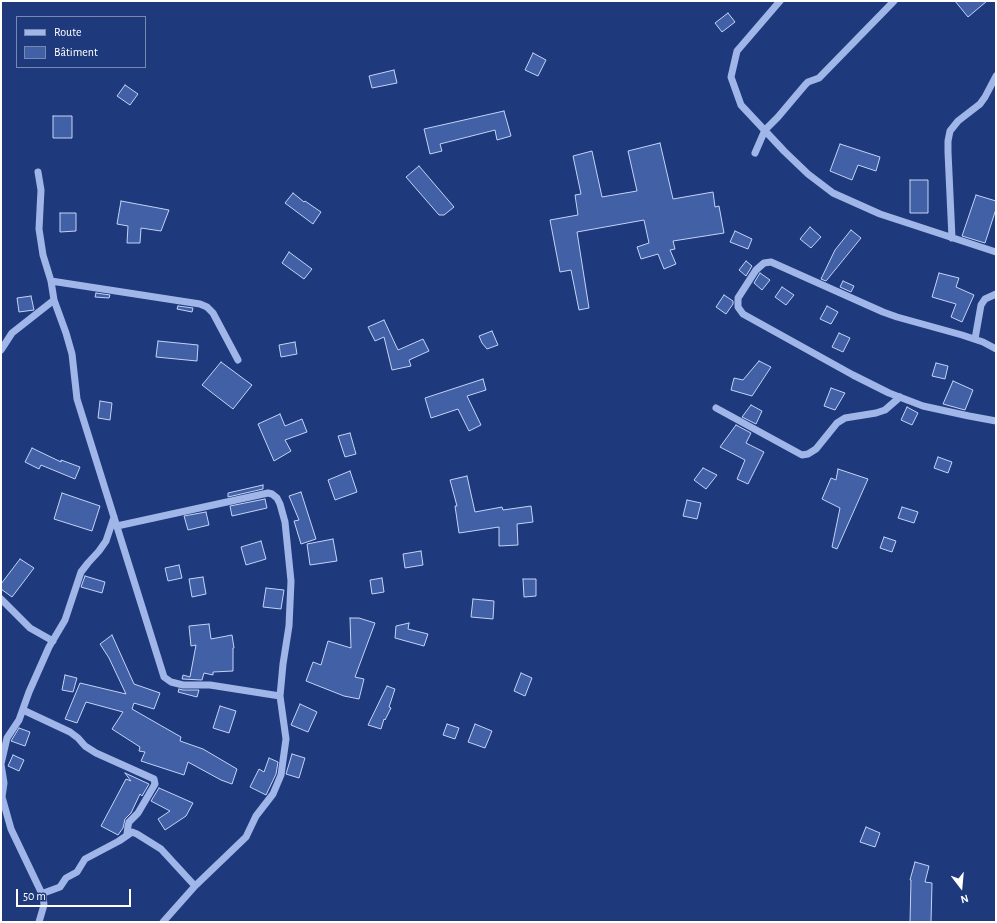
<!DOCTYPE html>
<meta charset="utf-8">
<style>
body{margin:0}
#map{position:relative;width:997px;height:923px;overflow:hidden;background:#1e3a7d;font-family:"Alegreya Sans",sans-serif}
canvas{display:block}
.frame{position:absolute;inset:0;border:2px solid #fff;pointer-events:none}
.legend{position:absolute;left:16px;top:16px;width:130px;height:52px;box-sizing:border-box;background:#1e3a7d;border:1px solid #7889b1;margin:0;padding:5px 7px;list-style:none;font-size:12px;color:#fff}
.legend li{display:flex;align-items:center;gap:8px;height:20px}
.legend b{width:20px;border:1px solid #7889b1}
.north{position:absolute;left:941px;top:867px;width:40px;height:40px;-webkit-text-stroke:3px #1e3a7d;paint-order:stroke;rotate:164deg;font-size:11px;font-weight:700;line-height:16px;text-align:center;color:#fff}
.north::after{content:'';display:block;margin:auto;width:14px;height:18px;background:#fff;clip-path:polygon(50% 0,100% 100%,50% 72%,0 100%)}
.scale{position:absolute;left:16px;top:889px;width:115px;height:18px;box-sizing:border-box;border:2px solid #fff;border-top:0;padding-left:5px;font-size:12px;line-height:14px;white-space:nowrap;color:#fff;-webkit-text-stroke:3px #1e3a7d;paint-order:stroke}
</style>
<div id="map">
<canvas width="997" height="923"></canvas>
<div class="frame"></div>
<ul class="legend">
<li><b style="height:5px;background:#a0b6e8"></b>Route</li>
<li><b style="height:11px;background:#4260a5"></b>Bâtiment</li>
</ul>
<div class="north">N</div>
<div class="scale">50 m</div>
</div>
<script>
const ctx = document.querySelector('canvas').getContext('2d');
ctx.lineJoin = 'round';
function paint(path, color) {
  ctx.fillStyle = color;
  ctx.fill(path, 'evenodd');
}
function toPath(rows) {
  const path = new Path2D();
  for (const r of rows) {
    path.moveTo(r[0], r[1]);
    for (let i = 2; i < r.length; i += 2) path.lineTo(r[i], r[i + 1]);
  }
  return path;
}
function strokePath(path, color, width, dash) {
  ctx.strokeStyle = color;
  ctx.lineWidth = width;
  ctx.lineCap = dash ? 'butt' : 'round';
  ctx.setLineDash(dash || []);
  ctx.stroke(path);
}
const building = toPath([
 [955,1,987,1,968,17,955,1],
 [728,13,735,22,722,32,715,23,728,13],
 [533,53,546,60,538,76,525,70,533,53],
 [394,70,397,83,372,88,369,76,394,70],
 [125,85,138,94,130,105,117,96,125,85],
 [504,111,511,136,497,140,495,130,440,144,442,151,430,154,424,129,504,111],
 [53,116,72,116,72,138,53,138,53,116],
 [660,143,673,199,713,192,715,207,719,206,724,233,673,241,675,249,670,250,676,264,664,269,658,254,641,259,637,247,649,243,644,220,577,232,589,308,579,310,571,270,560,272,550,220,578,215,575,195,581,194,573,156,592,151,602,197,637,191,628,151,660,143],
 [840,144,880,157,876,171,858,165,852,180,830,171,840,144],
 [419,166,454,207,444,215,439,215,406,177,419,166],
 [910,180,928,180,928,213,910,213,910,180],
 [293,193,304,202,305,201,321,212,313,224,285,203,293,193],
 [976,195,996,201,996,209,985,243,962,236,976,195],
 [121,201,169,210,161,231,141,228,140,243,127,243,128,226,117,224,121,201],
 [60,213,76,213,76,231,60,232,60,213],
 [810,227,821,237,811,248,800,239,810,227],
 [851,230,861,238,826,281,821,279,835,250,851,230],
 [735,231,752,239,748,249,730,242,735,231],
 [289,252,312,269,304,279,282,263,289,252],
 [746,261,752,266,746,276,739,270,746,261],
 [760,273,770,280,762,290,754,283,760,273],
 [939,273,959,278,956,287,974,295,962,322,951,317,956,304,932,297,939,273],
 [843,281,854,286,851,292,840,287,843,281],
 [782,287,794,295,786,305,775,297,782,287],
 [96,293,110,295,109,298,95,297,96,293],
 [724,295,733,301,733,304,726,314,716,307,724,295],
 [31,296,34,310,19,312,17,298,31,296],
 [178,306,193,308,192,312,177,309,178,306],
 [827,306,838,312,831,324,820,319,827,306],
 [384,320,398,350,423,339,429,351,409,360,411,366,392,370,384,337,375,341,368,327,384,320],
 [492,331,498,345,487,349,482,343,479,336,492,331],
 [839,333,850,338,843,352,832,347,839,333],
 [158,341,198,345,197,361,156,357,158,341],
 [295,342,297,354,281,357,279,345,295,342],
 [759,361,771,367,752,396,731,390,734,378,743,380,759,361],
 [221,362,252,385,233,409,202,385,221,362],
 [936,363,948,366,945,379,932,376,936,363],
 [483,379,486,390,467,396,481,425,469,431,458,409,431,418,425,398,483,379],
 [953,381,973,390,965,410,943,404,953,381],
 [831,388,845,393,835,410,824,406,831,388],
 [100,401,112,403,110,420,98,418,100,401],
 [751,405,762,411,756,424,742,417,751,405],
 [907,407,918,413,912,425,901,420,907,407],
 [280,414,285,426,302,419,307,432,285,440,291,451,274,461,258,424,280,414],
 [736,425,751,433,746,443,764,452,748,484,737,479,745,460,720,447,736,425],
 [350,433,356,454,345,457,338,436,350,433],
 [32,448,61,462,61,460,80,467,75,479,41,465,39,469,25,462,32,448],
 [938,457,952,462,948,473,934,468,938,457],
 [703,468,717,475,706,489,694,480,703,468],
 [838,469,868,479,837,549,832,547,840,508,822,499,831,478,836,480,838,469],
 [350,471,357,492,335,500,328,480,350,471],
 [467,476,475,512,502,507,503,510,531,506,533,522,517,524,518,545,499,546,499,527,459,533,455,506,457,506,450,480,467,476],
 [263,485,263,489,228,497,228,493,263,485],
 [301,492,316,539,301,544,294,521,299,520,289,496,301,492],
 [62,493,100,506,92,531,54,519,62,493],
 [265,499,267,508,232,516,230,506,265,499],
 [687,500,701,503,697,519,683,516,687,500],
 [902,507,918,512,914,523,898,518,902,507],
 [206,512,209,525,188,530,184,516,206,512],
 [884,537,896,541,892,552,880,548,884,537],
 [333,539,337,561,310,565,307,544,333,539],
 [261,541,266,559,246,565,241,547,261,541],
 [421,551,423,565,405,568,403,554,421,551],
 [20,559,34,568,12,597,1,589,1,584,20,559],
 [179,565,182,578,168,581,165,568,179,565],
 [85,576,105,582,102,593,81,587,85,576],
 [203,577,206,594,192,597,189,579,203,577],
 [382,578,384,592,372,594,370,580,382,578],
 [523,579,536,579,536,596,524,597,523,579],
 [266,588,284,590,281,609,263,607,266,588],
 [473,599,494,601,493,619,471,617,473,599],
 [350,618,359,618,375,623,355,677,364,679,359,699,344,696,306,681,313,662,321,665,328,641,351,648,350,618],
 [409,623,408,629,428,634,424,646,395,638,396,626,409,623],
 [209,624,211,639,232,635,234,648,233,648,233,671,213,672,213,675,204,673,202,680,182,679,183,675,190,677,196,645,191,646,189,626,209,624],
 [112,635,134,684,160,693,154,709,134,703,132,709,181,737,180,741,203,749,237,769,232,784,221,780,188,762,184,775,141,761,145,752,139,751,140,747,112,729,123,712,86,702,77,723,65,719,80,683,126,694,109,658,100,644,112,635],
 [521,673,532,678,525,696,514,691,521,673],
 [65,675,77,678,73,692,62,690,65,675],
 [387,686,395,689,389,707,391,708,385,720,384,719,381,729,368,725,387,686],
 [179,689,183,690,199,690,197,697,178,692,179,689],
 [300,704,317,712,308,732,291,725,300,704],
 [220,706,236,711,229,733,213,728,220,706],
 [447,724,459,728,455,739,443,735,447,724],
 [475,724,492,731,485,748,468,742,475,724],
 [19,728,30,732,25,746,11,741,19,728],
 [292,754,305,758,299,778,286,774,292,754],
 [13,755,24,760,19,771,8,766,13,755],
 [269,758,278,762,276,774,266,795,250,787,259,769,264,772,269,758],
 [125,773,149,784,142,796,140,794,131,813,125,819,123,828,118,835,101,826,126,779,131,781,125,773],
 [159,788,193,803,186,816,165,830,158,819,170,811,151,801,159,788],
 [866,827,880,833,875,847,860,842,866,827],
 [915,862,929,866,925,882,932,883,931,922,910,922,911,880,910,880,915,862]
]);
paint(building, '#4260a5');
strokePath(building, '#c4d3f6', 1);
strokePath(toPath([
 [780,1,737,51,731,77,741,105,784,151,808,174,833,193,880,214,996,252],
 [755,153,765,130,778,117,805,85,808,82,819,78,894,1],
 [38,172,41,190,39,229,43,255,51,281,54,300,66,333,72,354,77,399,164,677,171,682,183,685,210,685,280,696],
 [952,238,948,152,948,141,950,131,958,121,980,104,985,97,996,76],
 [51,281,200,304,207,307,213,313,238,360],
 [975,339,981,305,985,299,996,294],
 [996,349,983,342,962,335,897,317,883,312,771,262,764,263,756,270,738,298,738,307,743,314,853,375,889,393,923,406,969,416,996,421],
 [1,350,12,333,54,300],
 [716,408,802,455,808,454,816,449,837,423,845,418,876,413,885,410,900,397],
 [117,526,268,493,272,494,277,498,280,504,285,522,291,581,289,626,283,664,280,696,286,739,281,775,273,794,256,816,246,837,195,886,163,922],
 [1,599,30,628,53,641],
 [23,710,70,732,78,738,85,746,96,753,154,779,155,784,138,813,129,822,128,826,127,834],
 [41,894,60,887,66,878,77,872,85,859,119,841,132,832,137,834,161,849,195,886],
 [39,922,44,905,43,896,11,829,2,797,4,783,1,764,7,738,19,720,29,692,49,647,65,620,81,572,88,563,99,551,106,541,114,517]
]), '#a0b6e8', 7);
</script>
